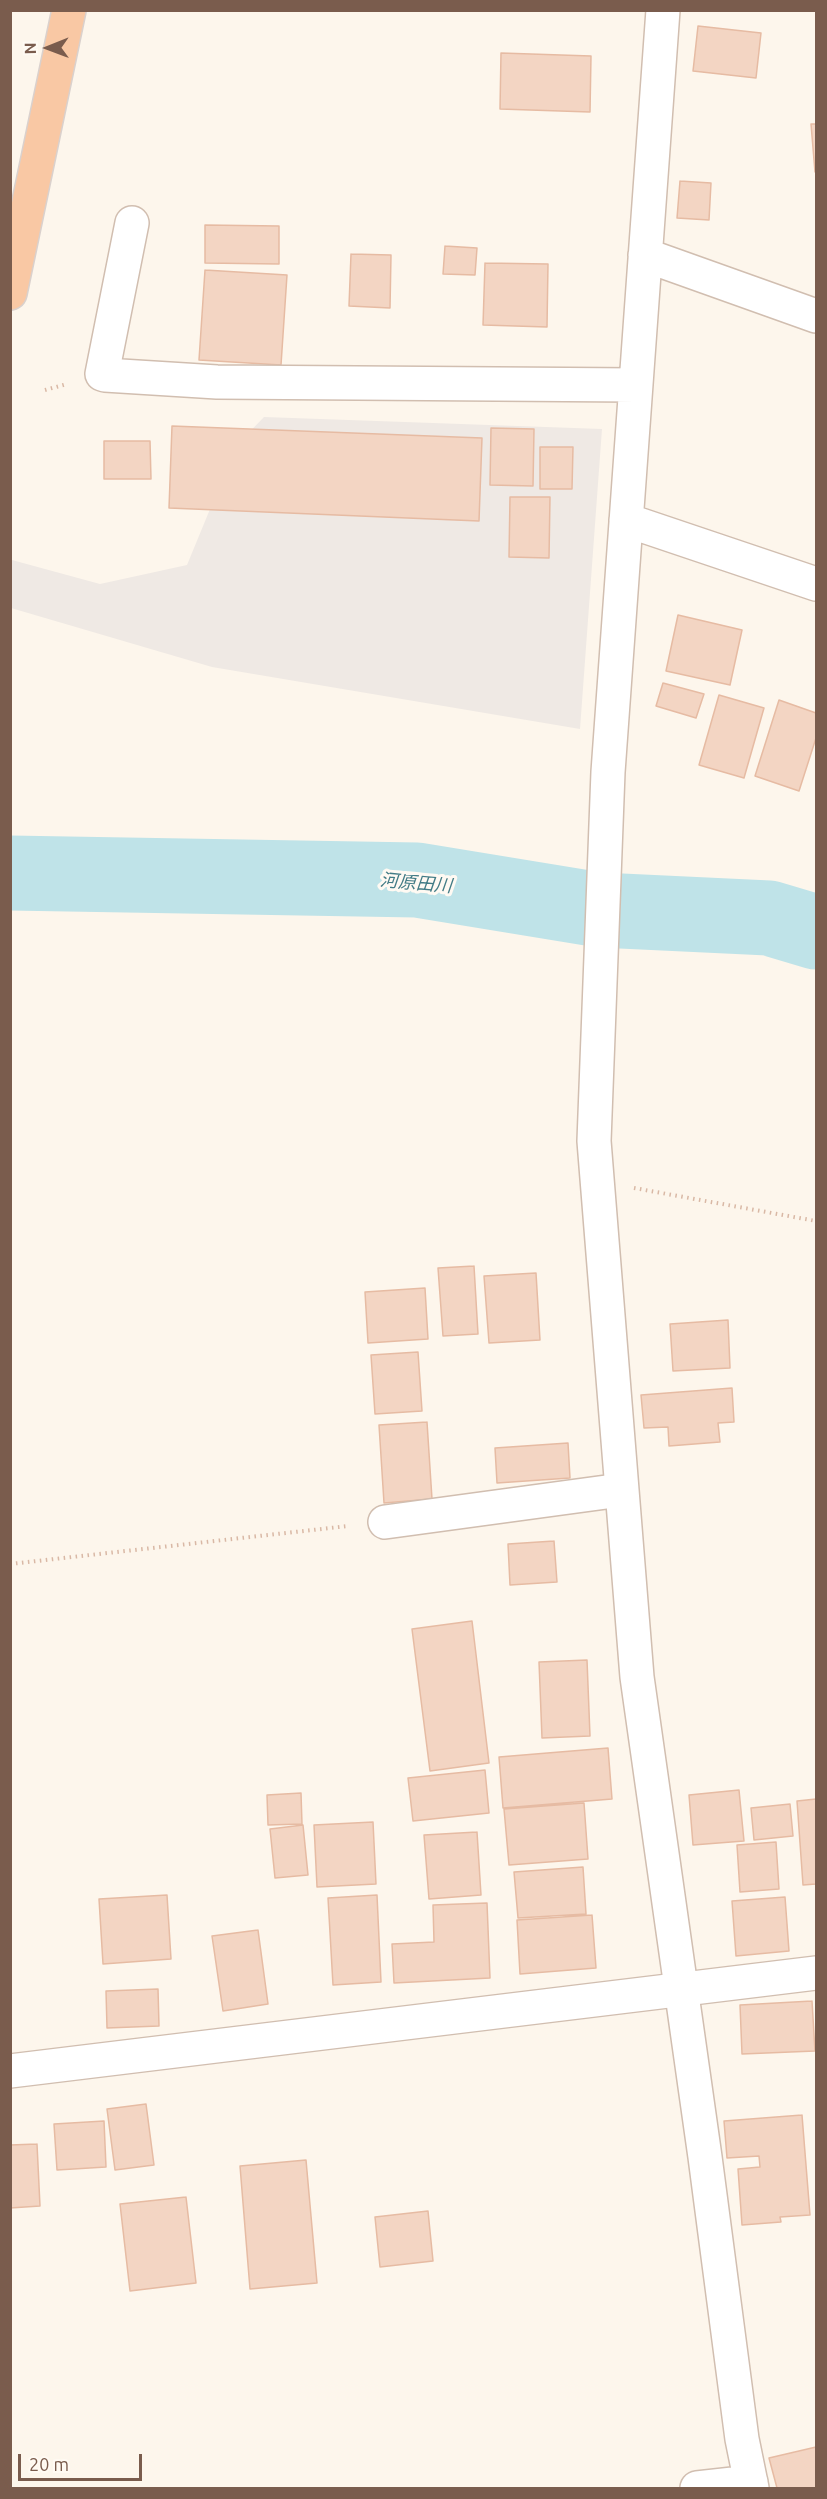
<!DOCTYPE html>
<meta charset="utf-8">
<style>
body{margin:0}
#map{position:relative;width:827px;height:2499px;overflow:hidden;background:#fdf6ec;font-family:Ubuntu,sans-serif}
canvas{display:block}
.frame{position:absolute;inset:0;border:12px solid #7a5c4d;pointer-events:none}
.north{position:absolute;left:18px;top:18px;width:60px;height:60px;-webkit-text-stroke:4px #fffaf3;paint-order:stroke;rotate:269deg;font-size:16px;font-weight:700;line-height:24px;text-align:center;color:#7a5c4d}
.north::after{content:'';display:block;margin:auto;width:21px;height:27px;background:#7a5c4d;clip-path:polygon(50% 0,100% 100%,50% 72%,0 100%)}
.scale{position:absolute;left:18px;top:2454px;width:124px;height:27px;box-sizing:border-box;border:3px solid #7a5c4d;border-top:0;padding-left:8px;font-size:18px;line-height:21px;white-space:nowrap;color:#7a5c4d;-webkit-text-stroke:4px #fffaf3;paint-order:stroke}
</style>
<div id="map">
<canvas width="827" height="2499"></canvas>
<div class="frame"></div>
<div class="north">N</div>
<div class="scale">20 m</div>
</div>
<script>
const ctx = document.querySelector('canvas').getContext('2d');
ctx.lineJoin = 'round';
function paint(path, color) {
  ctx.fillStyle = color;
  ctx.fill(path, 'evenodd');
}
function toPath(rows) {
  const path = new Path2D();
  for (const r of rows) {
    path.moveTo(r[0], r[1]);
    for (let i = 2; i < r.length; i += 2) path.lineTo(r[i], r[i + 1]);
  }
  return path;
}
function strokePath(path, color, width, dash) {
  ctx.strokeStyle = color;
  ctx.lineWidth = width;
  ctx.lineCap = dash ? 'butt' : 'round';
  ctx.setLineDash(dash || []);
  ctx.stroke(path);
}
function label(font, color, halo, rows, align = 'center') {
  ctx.font = font + ' Ubuntu,"Noto Sans JP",sans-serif';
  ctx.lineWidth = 6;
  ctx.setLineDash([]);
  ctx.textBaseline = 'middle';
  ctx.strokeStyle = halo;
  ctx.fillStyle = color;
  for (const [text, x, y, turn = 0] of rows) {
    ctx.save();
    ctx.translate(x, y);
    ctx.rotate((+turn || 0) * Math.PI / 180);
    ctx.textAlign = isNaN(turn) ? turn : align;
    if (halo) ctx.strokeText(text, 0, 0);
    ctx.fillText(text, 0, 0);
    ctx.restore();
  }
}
paint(toPath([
 [264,417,602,429,580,729,212,667,11,608,12,560,100,584,187,565,236,446]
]), '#efe9e4');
strokePath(toPath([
 [10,873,417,880,600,910,769,918,816,932]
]), '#bfe3e8', 75);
const building = toPath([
 [698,26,761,33,756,78,693,71,698,26],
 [501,53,591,56,590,112,500,109,501,53],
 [811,124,816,124,816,172,815,172,811,124],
 [680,181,711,183,709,220,677,218,680,181],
 [205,225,279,226,279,264,205,263,205,225],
 [445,246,477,248,475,275,443,274,445,246],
 [351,254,391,255,390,308,349,306,351,254],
 [485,263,548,264,547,327,483,325,485,263],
 [205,270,287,275,281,365,199,360,205,270],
 [172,426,482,438,479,521,169,508,172,426],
 [491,428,534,429,533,486,490,485,491,428],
 [104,441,150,441,151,479,104,479,104,441],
 [540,447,573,447,572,489,540,489,540,447],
 [510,497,550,497,549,558,509,557,510,497],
 [678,615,742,630,730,685,666,671,678,615],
 [663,683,704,694,696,718,656,706,663,683],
 [719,695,764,708,744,778,699,765,719,695],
 [779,700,816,713,816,738,799,791,755,776,779,700],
 [474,1266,478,1334,443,1336,438,1268,474,1266],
 [536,1273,540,1340,489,1343,484,1276,536,1273],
 [425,1288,428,1339,368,1343,365,1292,425,1288],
 [728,1320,730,1368,673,1371,670,1324,728,1320],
 [418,1352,422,1411,375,1414,371,1355,418,1352],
 [732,1388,734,1422,718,1423,720,1442,669,1446,668,1427,644,1428,641,1395,732,1388],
 [427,1422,432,1499,384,1503,379,1425,427,1422],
 [568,1443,570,1478,497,1483,495,1448,568,1443],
 [554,1541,557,1582,510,1585,508,1544,554,1541],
 [472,1621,489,1763,430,1771,412,1629,472,1621],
 [587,1660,590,1736,542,1738,539,1662,587,1660],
 [608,1748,612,1799,503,1808,499,1757,608,1748],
 [485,1770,489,1813,413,1821,408,1778,485,1770],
 [739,1790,744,1841,693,1845,689,1795,739,1790],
 [301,1793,302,1824,268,1825,267,1795,301,1793],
 [816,1799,816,1884,803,1885,797,1801,816,1799],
 [584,1803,588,1859,509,1865,504,1809,584,1803],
 [790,1804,793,1836,754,1840,751,1808,790,1804],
 [373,1822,376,1884,317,1887,314,1825,373,1822],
 [303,1825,308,1875,275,1878,270,1829,303,1825],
 [477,1832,481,1895,429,1899,424,1835,477,1832],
 [776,1842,779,1889,740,1892,737,1845,776,1842],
 [583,1867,586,1914,518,1918,514,1872,583,1867],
 [167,1895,171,1959,103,1964,99,1899,167,1895],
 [377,1895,381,1982,333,1985,328,1898,377,1895],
 [785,1897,789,1951,736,1956,732,1901,785,1897],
 [487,1903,490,1978,394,1983,392,1944,434,1942,433,1905,487,1903],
 [592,1915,596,1968,520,1974,517,1920,592,1915],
 [258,1930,268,2004,223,2011,212,1936,258,1930],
 [158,1989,159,2026,107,2028,106,1991,158,1989],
 [812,2001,815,2051,742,2054,740,2005,812,2001],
 [146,2104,154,2165,115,2170,107,2109,146,2104],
 [802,2115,810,2215,780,2217,781,2222,742,2225,738,2169,760,2167,759,2156,727,2158,724,2121,802,2115],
 [104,2121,106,2167,57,2170,54,2124,104,2121],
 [37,2144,40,2206,10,2208,10,2145,37,2144],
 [306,2160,317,2283,250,2289,240,2166,306,2160],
 [186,2197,196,2283,130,2291,120,2204,186,2197],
 [428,2211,433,2261,380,2267,375,2217,428,2211],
 [816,2447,816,2488,777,2488,769,2458,816,2447]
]);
paint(building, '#f3d5c3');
strokePath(building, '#e6bba3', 1.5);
const minor = toPath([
 [663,10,608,772,594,1141,637,1677,705,2157,742,2439,752,2488],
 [132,223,102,374,105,375,217,382,636,385],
 [645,255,816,316],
 [626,520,816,584],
 [385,1522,621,1490],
 [697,2488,751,2482]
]);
const tertiary = toPath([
 [10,2071,816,1973]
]);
const trunk = toPath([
 [10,293,69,10]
]);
strokePath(minor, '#d1beb0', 36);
strokePath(tertiary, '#d1beb0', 36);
strokePath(trunk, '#dad1cd', 36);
strokePath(toPath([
 [45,390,67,384],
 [634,1188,816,1221],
 [10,1564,348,1526]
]), '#d9b8a5', 4, [1.5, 4.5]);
strokePath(minor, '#fff', 33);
strokePath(tertiary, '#fff', 33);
strokePath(trunk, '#f9c8a4', 33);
label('italic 18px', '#437c86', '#fffaf3', [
 ["河原田川",416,883,5]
]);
</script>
